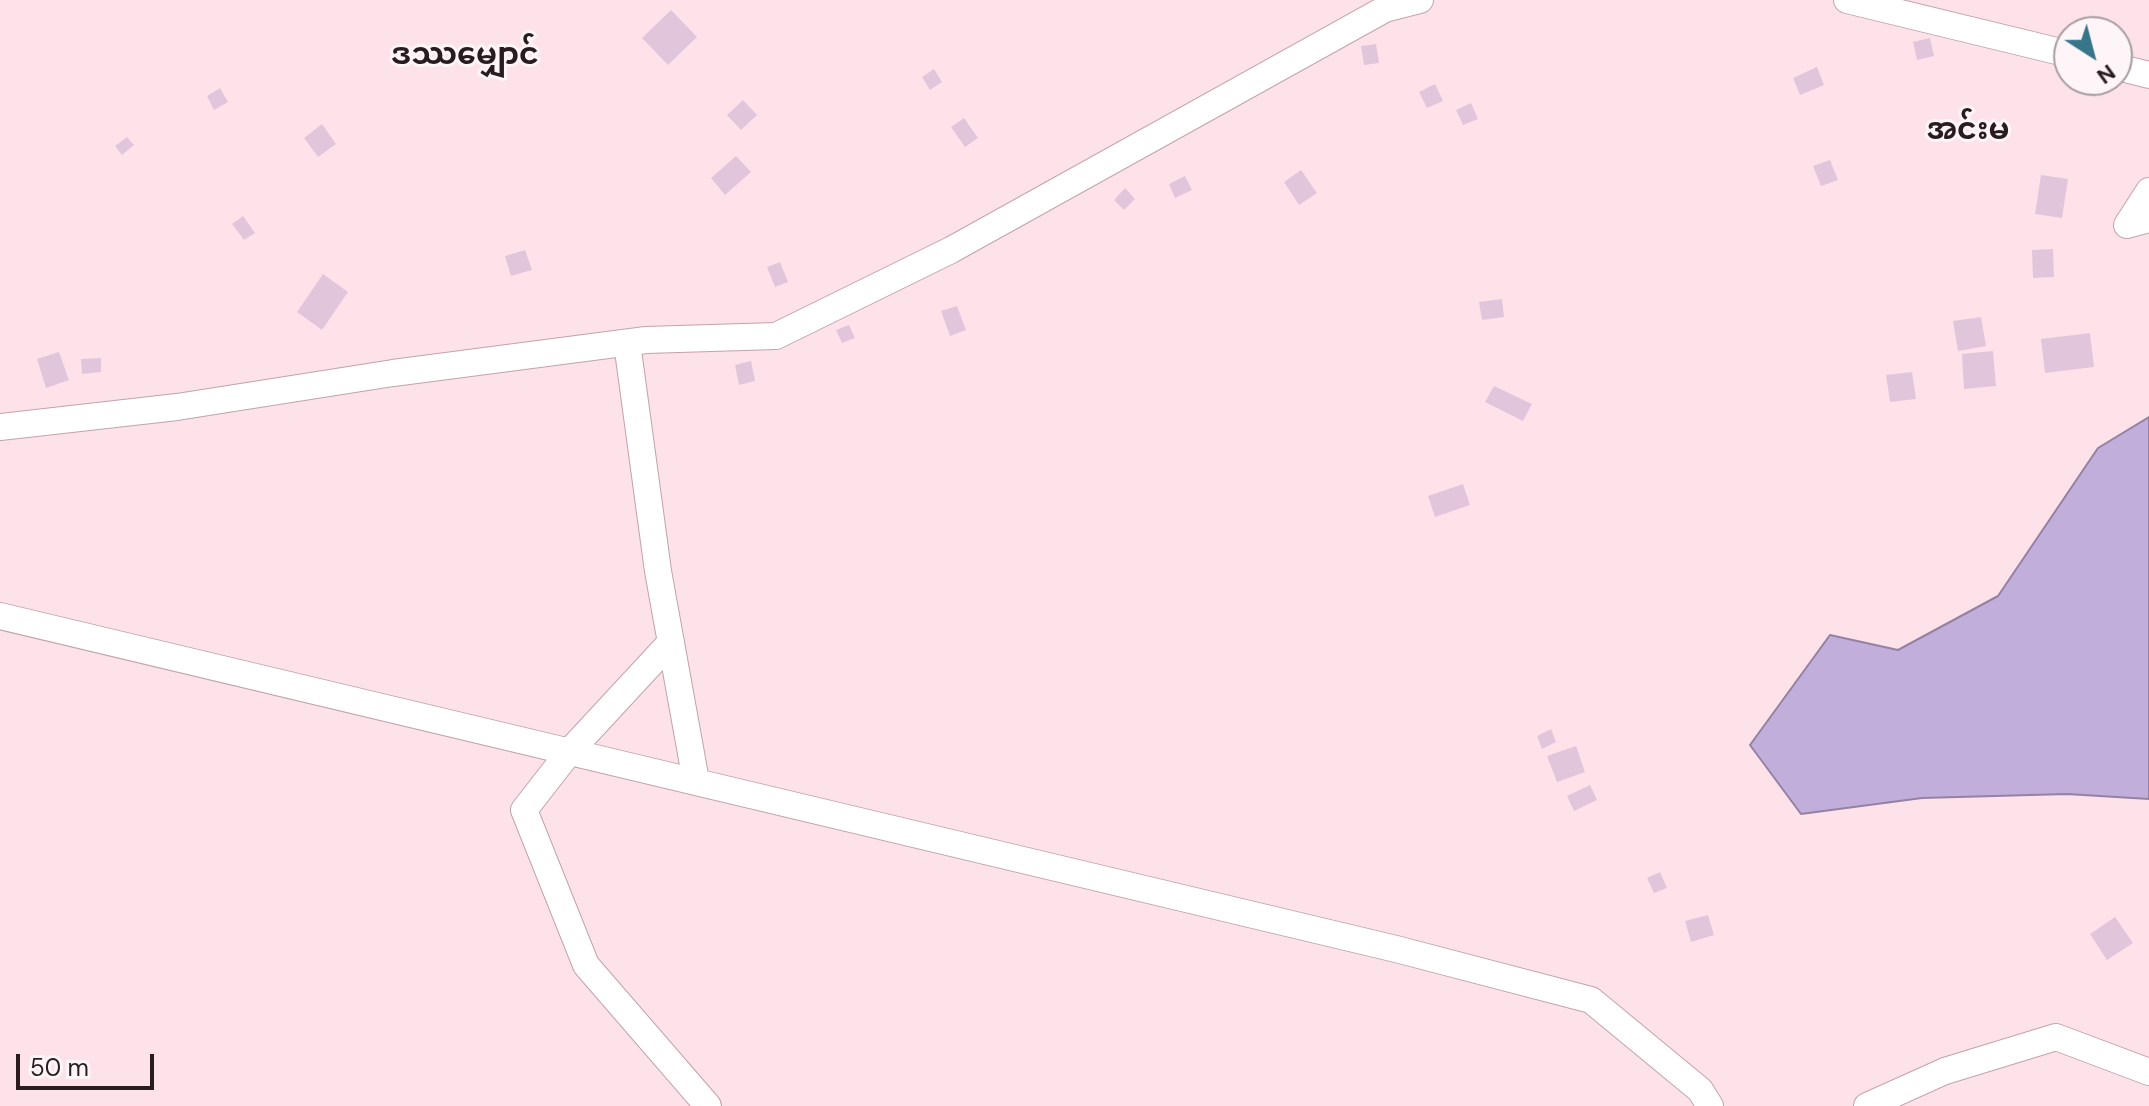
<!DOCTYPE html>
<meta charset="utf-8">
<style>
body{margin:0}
#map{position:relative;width:2149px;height:1106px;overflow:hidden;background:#fee2e9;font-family:"DM Sans",sans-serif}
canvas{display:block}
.north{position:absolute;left:2053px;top:16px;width:80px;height:80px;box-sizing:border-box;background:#fdf5f7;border:2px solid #a89ea1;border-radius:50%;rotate:144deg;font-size:22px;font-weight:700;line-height:32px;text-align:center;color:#281c1f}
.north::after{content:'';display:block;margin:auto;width:28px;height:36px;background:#36758a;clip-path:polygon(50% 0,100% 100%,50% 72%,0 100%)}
.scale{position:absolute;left:16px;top:1054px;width:138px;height:36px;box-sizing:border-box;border:4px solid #281c1f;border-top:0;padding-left:10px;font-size:24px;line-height:28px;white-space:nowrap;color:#281c1f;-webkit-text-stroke:6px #fdf5f7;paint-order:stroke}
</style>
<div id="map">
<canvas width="2149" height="1106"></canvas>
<div class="north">N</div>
<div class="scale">50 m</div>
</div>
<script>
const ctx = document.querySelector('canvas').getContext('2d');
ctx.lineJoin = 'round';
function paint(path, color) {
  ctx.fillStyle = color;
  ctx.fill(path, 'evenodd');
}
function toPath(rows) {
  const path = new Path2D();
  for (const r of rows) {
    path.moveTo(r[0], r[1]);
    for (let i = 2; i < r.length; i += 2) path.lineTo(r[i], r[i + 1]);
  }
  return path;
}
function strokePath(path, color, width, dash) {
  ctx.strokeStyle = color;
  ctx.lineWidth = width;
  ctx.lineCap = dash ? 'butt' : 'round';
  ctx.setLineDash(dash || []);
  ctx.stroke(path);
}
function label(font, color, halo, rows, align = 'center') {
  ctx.font = font + ' "DM Sans","Noto Sans Myanmar",sans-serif';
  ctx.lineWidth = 6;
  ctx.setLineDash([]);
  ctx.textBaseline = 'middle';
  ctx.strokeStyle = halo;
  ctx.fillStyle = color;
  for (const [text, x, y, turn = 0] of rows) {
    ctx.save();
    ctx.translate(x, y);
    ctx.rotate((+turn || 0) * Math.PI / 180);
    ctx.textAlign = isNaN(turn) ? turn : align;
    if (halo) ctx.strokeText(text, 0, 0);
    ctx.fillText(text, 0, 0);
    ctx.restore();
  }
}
const water = toPath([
 [2149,417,2149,799,2067,794,1922,798,1801,814,1750,745,1830,635,1898,650,1998,596,2098,448,2149,417]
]);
paint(water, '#c2aedb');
strokePath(water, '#9482a3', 2);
paint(toPath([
 [671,10,697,37,668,65,642,38],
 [1930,38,1934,56,1917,60,1913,42],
 [1376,44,1379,63,1364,65,1361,46],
 [1817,67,1824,85,1800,95,1793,78],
 [934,69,942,82,930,90,922,77],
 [1435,84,1443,101,1427,108,1419,92],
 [220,88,228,102,214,110,207,96],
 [743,100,757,115,741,130,727,115],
 [1471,103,1478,119,1463,125,1456,110],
 [964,118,978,138,965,147,951,127],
 [322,124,336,144,318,157,304,138],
 [127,137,134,145,122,155,115,146],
 [736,156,751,172,725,195,711,178],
 [1830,160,1838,180,1821,186,1813,166],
 [1301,170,1317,193,1299,205,1284,182],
 [2041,175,2068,179,2062,218,2035,214],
 [1185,176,1192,190,1175,198,1169,184],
 [1125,188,1135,199,1124,210,1114,200],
 [243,216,255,233,244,240,232,224],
 [2053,249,2054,277,2033,278,2032,250],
 [525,250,532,270,511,276,505,256],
 [780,262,788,282,775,287,767,267],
 [323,274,348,292,322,330,297,312],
 [1502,299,1504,317,1482,320,1479,302],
 [957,306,966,330,950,336,941,311],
 [1981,317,1986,346,1958,351,1953,321],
 [849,325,855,338,842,343,836,330],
 [2090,333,2094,367,2045,373,2041,339],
 [1993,351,1996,386,1964,389,1962,354],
 [59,352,69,380,46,388,37,359],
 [101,358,101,372,82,374,81,359],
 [751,361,755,381,739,385,735,365],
 [1912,372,1916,399,1890,402,1886,375],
 [1494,386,1532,404,1523,421,1485,402],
 [1463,484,1470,505,1435,517,1428,496],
 [1551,729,1556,742,1542,749,1537,736],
 [1576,746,1585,772,1557,782,1547,756],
 [1590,785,1597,800,1574,811,1567,796],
 [1660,872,1667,888,1654,893,1647,878],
 [1708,915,1714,935,1691,942,1685,921],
 [2115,917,2133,943,2107,960,2090,934]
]), '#e1c6db');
const minor = toPath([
 [1847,0,2069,54],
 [2117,67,2149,75],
 [2149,191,2127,225,2149,219],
 [627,343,658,571,696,781],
 [0,427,177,407,393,373,646,340,776,336,951,250,1385,9,1420,0],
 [0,616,1396,949,1591,1000,1700,1090,1710,1106],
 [671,642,570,751,524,810,586,965,708,1106],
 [1867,1106,1945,1071,2056,1037,2149,1072]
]);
strokePath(minor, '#c4a2ab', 28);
strokePath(minor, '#fff', 26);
label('bold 30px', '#281c1f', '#fdf5f7', [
 ["ဒဿမျှောင်",465,56],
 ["အင်းမ",1968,131]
]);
</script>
